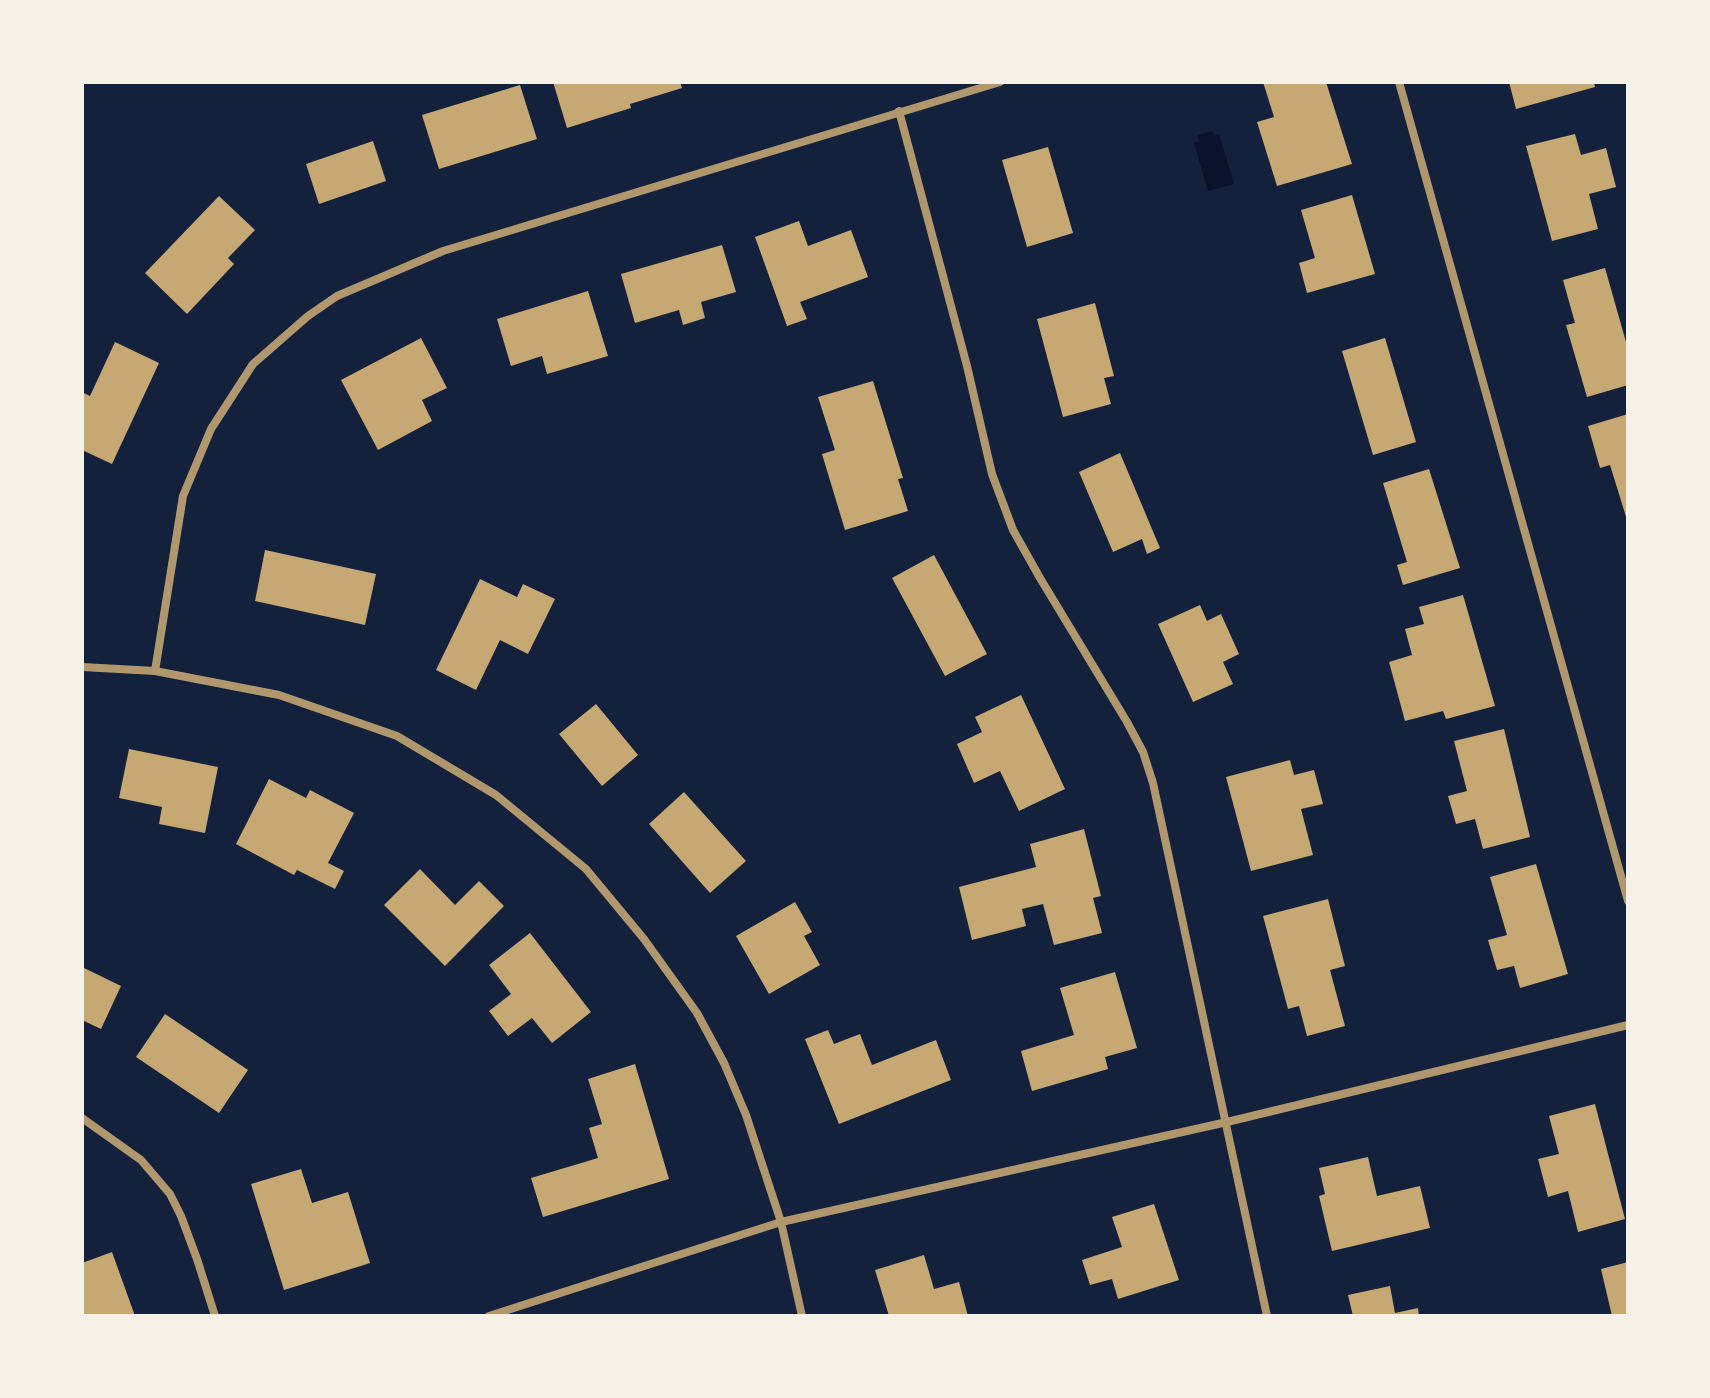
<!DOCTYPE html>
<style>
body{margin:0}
#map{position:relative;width:1710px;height:1398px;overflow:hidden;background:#14213d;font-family:Ubuntu,sans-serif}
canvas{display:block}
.frame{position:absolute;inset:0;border:84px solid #f6f1e7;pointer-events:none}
</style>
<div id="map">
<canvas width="1710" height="1398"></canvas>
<div class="frame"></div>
</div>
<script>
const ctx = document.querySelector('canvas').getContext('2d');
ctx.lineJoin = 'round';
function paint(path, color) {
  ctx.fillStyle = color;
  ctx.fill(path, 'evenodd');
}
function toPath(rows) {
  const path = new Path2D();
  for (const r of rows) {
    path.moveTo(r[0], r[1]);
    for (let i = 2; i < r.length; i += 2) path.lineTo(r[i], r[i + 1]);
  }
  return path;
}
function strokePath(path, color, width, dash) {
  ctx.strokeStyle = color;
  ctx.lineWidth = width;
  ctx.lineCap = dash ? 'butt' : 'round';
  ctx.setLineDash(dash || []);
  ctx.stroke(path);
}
paint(toPath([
 [1213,131,1214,135,1219,134,1234,184,1208,191,1194,143,1199,141,1198,135]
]), '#0b132b');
paint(toPath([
 [553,82,680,82,682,88,630,104,631,108,567,128],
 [1263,82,1326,82,1352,164,1277,186,1257,122,1274,117],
 [1509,82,1594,82,1595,87,1516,109],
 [520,85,537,139,439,169,422,115],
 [1575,134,1581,155,1606,148,1616,187,1589,194,1598,229,1552,241,1526,146],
 [373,141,386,181,319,204,306,164],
 [1048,147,1073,233,1027,247,1002,160],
 [1352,195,1375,274,1307,293,1299,263,1315,258,1301,210],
 [219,196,255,230,228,258,234,264,187,314,145,273],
 [799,221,808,246,851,230,868,277,800,302,807,319,787,326,755,237],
 [722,245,736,292,701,302,705,318,683,325,679,310,635,323,621,274],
 [1605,268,1628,349,1628,385,1587,397,1566,325,1575,323,1563,280],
 [588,291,608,356,547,374,542,356,511,366,497,319],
 [1095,303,1114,376,1104,378,1111,404,1063,417,1037,319],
 [421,338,447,388,422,400,432,421,378,450,341,380],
 [1385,338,1416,442,1373,455,1342,351],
 [115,342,159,363,112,464,82,450,82,392,90,396],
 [873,381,903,478,898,479,908,511,845,530,822,454,835,450,818,397],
 [1628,414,1628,520,1627,520,1610,465,1600,468,1588,426],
 [1120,453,1160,548,1147,554,1142,539,1113,552,1079,472],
 [1429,469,1460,568,1403,585,1397,565,1407,562,1383,483],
 [265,550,376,574,365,625,255,601],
 [934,555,987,654,945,676,892,578],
 [480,579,517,597,523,584,555,599,528,654,500,640,476,690,436,670],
 [1463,595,1495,706,1446,719,1443,711,1405,721,1389,662,1412,655,1405,629,1424,624,1419,607],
 [1200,605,1207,621,1221,614,1239,654,1223,662,1233,684,1193,702,1158,624],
 [1021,695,1065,789,1019,811,1000,771,974,783,957,744,982,732,975,717],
 [596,704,638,755,602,786,559,734],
 [1504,729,1530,837,1483,849,1475,819,1456,824,1448,796,1467,791,1454,741],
 [129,749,218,767,205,833,159,824,162,807,119,798],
 [1290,760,1294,775,1314,770,1323,804,1301,809,1313,855,1251,871,1226,777],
 [269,779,306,798,310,790,354,813,328,863,344,871,335,889,297,870,294,875,236,844],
 [684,792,746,861,710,893,649,824],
 [1084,829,1101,896,1093,898,1102,933,1054,945,1043,904,1022,909,1026,926,972,940,959,887,1036,867,1030,844],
 [1536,864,1568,974,1520,988,1514,966,1497,970,1488,940,1507,935,1490,877],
 [420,869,455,905,479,881,504,906,445,966,384,905],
 [1328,899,1345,966,1330,970,1345,1026,1307,1036,1299,1006,1288,1009,1263,916],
 [795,902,812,932,804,936,820,965,769,994,736,936],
 [530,933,591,1012,552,1043,532,1018,508,1036,489,1011,511,994,489,965],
 [82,967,121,986,101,1029,82,1020],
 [1115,972,1137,1048,1105,1057,1108,1069,1032,1091,1021,1051,1074,1035,1060,988],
 [165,1014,248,1070,219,1113,136,1057],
 [828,1030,834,1044,860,1034,872,1065,936,1040,951,1080,839,1124,805,1039],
 [635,1064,669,1179,543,1217,531,1178,598,1158,589,1128,602,1124,588,1079],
 [1595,1104,1625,1219,1578,1232,1568,1191,1548,1197,1538,1159,1559,1154,1549,1116],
 [1368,1157,1377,1196,1420,1186,1430,1228,1332,1251,1319,1196,1325,1194,1319,1168],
 [301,1169,312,1203,348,1192,370,1263,284,1290,251,1184],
 [1154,1204,1179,1280,1118,1299,1112,1279,1090,1285,1082,1260,1122,1247,1112,1217],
 [112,1252,135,1316,82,1316,82,1263],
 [924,1255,934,1289,959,1282,968,1316,889,1316,875,1270],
 [1628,1262,1628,1316,1612,1316,1601,1269],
 [1390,1286,1395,1313,1418,1308,1419,1316,1353,1316,1348,1295]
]), '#c6a872');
strokePath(toPath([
 [1399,82,1628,901],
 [899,111,967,366,992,474,1013,530,1040,578,1127,722,1143,752,1153,783,1267,1316],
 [82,667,155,671,279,695,397,736,496,795,586,869,644,939,697,1013,724,1063,746,1115,781,1222,802,1316],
 [155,671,183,496,211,429,253,364,308,316,337,296,443,251,1000,82],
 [82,1118,141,1160,170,1194,181,1216,197,1259,215,1316],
 [489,1316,781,1222,1227,1122,1628,1025]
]), '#b1986c', 8);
</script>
